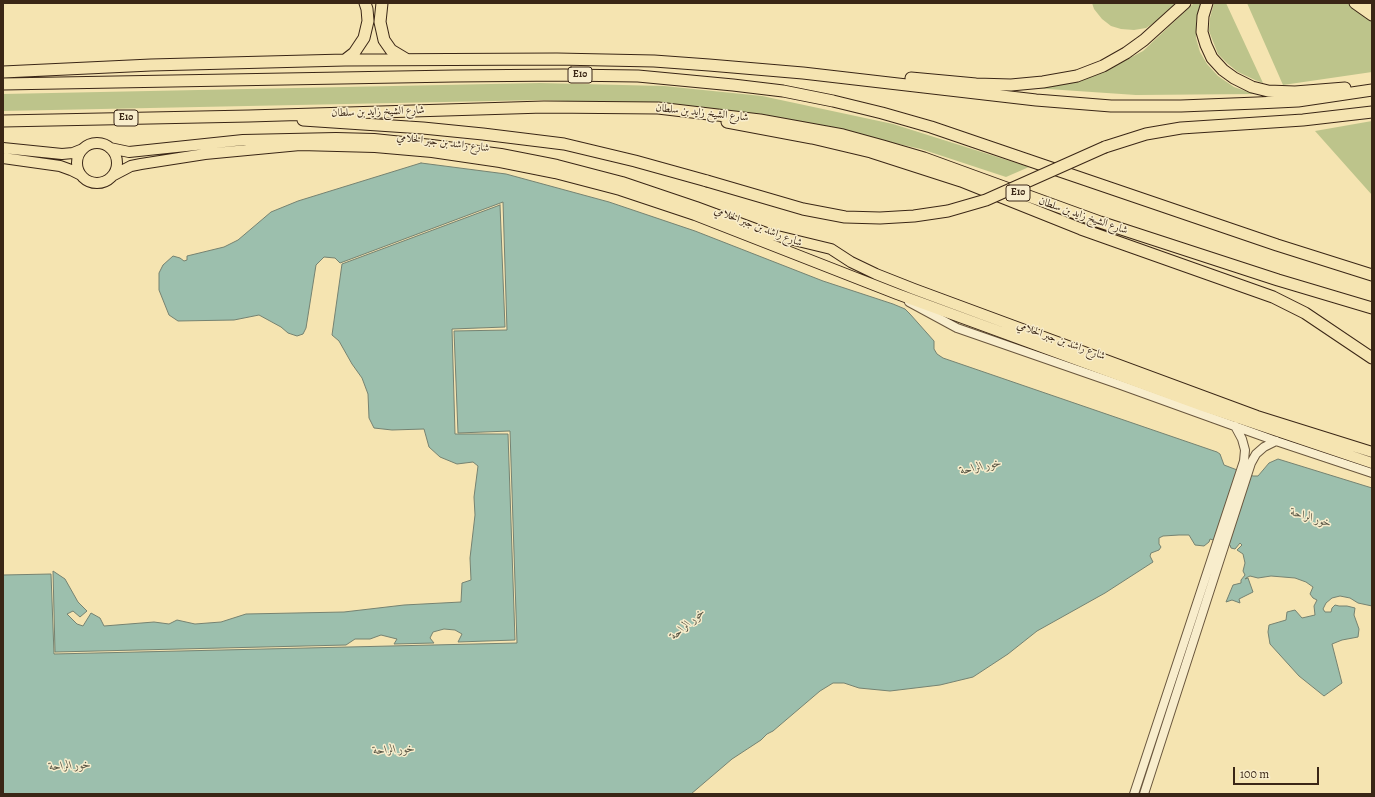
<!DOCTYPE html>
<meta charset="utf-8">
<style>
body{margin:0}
#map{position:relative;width:1375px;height:797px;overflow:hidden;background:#f5e4b1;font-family:Alegreya,serif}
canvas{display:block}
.frame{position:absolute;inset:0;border:4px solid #3a2616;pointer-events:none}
.scale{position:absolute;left:1233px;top:767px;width:86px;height:18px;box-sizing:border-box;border:2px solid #3a2616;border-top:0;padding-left:5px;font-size:12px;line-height:14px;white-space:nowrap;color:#3a2616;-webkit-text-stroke:3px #f8edcc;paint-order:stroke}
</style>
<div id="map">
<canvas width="1375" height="797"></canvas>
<div class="frame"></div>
<div class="scale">100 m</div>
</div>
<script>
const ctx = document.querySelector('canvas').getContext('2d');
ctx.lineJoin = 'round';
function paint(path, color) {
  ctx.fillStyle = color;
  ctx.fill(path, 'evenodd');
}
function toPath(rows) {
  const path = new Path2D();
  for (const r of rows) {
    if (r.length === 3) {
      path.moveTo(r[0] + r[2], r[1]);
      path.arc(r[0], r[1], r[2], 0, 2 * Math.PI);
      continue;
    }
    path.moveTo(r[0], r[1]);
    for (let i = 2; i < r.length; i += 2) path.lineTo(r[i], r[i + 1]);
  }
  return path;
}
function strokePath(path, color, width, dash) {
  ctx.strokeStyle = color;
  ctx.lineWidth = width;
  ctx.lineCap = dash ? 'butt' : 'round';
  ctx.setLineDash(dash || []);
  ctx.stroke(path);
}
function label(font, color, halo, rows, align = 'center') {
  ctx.font = font + ' Alegreya,Amiri,serif';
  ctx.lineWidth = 3;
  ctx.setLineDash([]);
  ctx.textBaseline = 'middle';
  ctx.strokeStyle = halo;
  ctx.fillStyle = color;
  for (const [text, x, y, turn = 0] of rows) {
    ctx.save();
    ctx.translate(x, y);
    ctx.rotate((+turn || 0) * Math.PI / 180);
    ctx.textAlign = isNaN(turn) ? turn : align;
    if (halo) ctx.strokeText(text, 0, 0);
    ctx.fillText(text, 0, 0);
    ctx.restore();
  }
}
paint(toPath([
 [1092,3,1176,3,1157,21,1146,28,1134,30,1121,29,1111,26,1102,19,1094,9],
 [1194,3,1201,3,1196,21,1196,38,1200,52,1207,64,1218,76,1234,87,1254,94,1136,95,1033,88,1067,82,1111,68,1143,51],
 [1214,3,1226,3,1263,83,1255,80,1238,72,1228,64,1218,54,1209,31,1210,18],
 [1247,3,1347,3,1372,21,1372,72,1283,85],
 [540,83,664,86,762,96,893,124,1029,167,1006,177,921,149,762,114,668,105,542,100,3,111,3,94],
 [1372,121,1372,195,1315,131]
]), '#bdc48b');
const water = toPath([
 [421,163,506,174,609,202,695,231,823,281,893,304,905,309,910,314,934,341,934,349,937,354,943,358,1217,452,1220,454,1224,465,1253,476,1258,476,1269,463,1278,459,1372,488,1372,606,1358,603,1350,598,1340,596,1332,598,1326,603,1323,609,1325,612,1331,612,1332,608,1335,605,1339,606,1347,606,1355,608,1354,615,1359,629,1358,637,1342,640,1332,644,1342,683,1324,696,1299,676,1270,644,1268,632,1269,625,1286,620,1287,612,1295,610,1302,618,1315,615,1314,606,1317,600,1313,598,1310,594,1313,587,1306,582,1295,578,1271,576,1258,578,1250,576,1246,578,1245,579,1248,578,1253,592,1239,599,1240,603,1232,600,1226,602,1233,585,1241,583,1241,580,1245,575,1243,571,1245,563,1243,554,1237,550,1242,545,1240,543,1235,549,1231,548,1230,545,1210,539,1209,542,1204,546,1195,545,1189,535,1179,535,1163,536,1159,538,1159,544,1161,547,1159,550,1151,553,1150,556,1153,562,1105,593,1037,631,1008,654,973,677,940,685,890,691,859,688,844,683,833,683,820,691,773,731,767,734,761,740,732,759,691,794,3,794,3,575,51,574,54,654,517,643,510,431,458,433,454,331,507,330,503,202,340,263,335,258,324,257,316,265,306,328,303,334,297,336,288,333,281,327,259,315,234,320,178,321,169,315,159,290,159,273,163,265,173,256,180,258,184,261,187,260,187,256,224,247,238,240,271,212,298,201,421,163],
 [500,205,505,327,452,329,455,434,508,434,515,640,458,642,462,634,455,630,444,629,433,632,430,638,434,643,394,644,397,639,381,635,370,639,355,639,346,645,55,652,53,571,65,579,78,602,87,611,80,617,73,611,67,614,77,624,83,626,91,613,100,618,104,626,154,622,169,624,177,620,195,624,221,622,246,614,344,612,404,605,461,602,462,583,471,580,470,558,475,515,474,497,478,466,473,462,457,464,440,457,429,447,424,429,392,430,374,428,369,418,368,394,362,378,352,364,339,341,332,335,342,264,500,205]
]);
paint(water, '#9cbfad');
strokePath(water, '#758271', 1);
const minor = toPath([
 [909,302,957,328,1118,384,1276,441,1372,473],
 [1134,794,1244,461,1245,450,1242,439,1235,426],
 [1144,794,1251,463,1256,454,1264,447,1276,441]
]);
const major = toPath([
 [97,163,20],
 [3,148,62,154,73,153,83,149],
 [110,148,129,152,243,140,336,138,374,139,432,145,501,154,557,165,622,182,696,207,769,234,831,249,851,262,876,274,914,289,1257,416,1372,452],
 [3,158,60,166,71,170,81,175],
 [112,176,131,166,141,164,205,154,300,145,375,147,432,152,500,162,555,173,620,190,695,215,897,294,1203,406,1372,463]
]);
const highway = toPath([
 [382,3,380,22,384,40,391,50,406,59],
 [1207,3,1203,16,1202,32,1206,45,1212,58,1223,70,1234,78,1252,87,1268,91,1295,92,1345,88],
 [1355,3,1372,15],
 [1371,3,1372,4],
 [345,60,354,53,364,38,368,21,367,9,365,3],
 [3,72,151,65,345,60,557,59,654,61,709,65,803,73,1036,100,1111,106,1181,106,1257,103,1298,101,1372,90],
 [911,78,976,84,1011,85,1043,82,1077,76,1103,66,1126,53,1144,40,1185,3],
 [3,84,454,76,564,75,638,76,733,85,783,91,833,101,882,113,931,127,1277,245,1372,275],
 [303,120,423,128,483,134,564,144,635,161,707,181],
 [3,121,249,116,544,107,658,108,760,120,843,135,883,146,924,158,1100,222,1278,280,1372,308],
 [727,122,812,138,871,152,961,181,1081,229,1273,297,1305,313,1372,358],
 [1105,147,1146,134,1181,128,1303,120,1372,112]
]);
strokePath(minor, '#69563d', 10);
strokePath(major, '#3a2616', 12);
strokePath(highway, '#3a2616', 13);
strokePath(minor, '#f8edcc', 8);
strokePath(major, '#f5e4b1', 10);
strokePath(highway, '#f5e4b1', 11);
const highwayBridge = toPath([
 [707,181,803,209,845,217,880,218,914,216,948,211,986,200,1105,147]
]);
strokePath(highwayBridge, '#3a2616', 13, []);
strokePath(highwayBridge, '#f5e4b1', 11);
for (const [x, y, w] of [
 [580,75,24],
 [126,118,24],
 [1018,193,24]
]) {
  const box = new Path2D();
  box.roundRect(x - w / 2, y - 8, w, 16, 3);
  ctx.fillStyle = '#f8edcc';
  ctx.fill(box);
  strokePath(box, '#3a2616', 1);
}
label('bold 10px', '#3a2616', null, [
 ["E10",580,75],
 ["E10",126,118],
 ["E10",1018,193]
]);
label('11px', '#3a2616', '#f8edcc', [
 ["شارع الشيخ زايد بن سلطان",378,112,-2],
 ["شارع الشيخ زايد بن سلطان",702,113,6],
 ["شارع راشد بن جبر الحلامي",443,143,7],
 ["شارع الشيخ زايد بن سلطان",1083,216,19],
 ["شارع راشد بن جبر الحلامي",758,227,21],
 ["شارع راشد بن جبر الحلامي",1061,341,20]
]);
label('italic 12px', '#575443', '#f8edcc', [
 ["خور الراحة",981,467,-12],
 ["خور الراحة",1311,518,17],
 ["خور الراحة",688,624,-41],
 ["خور الراحة",394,750,-3],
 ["خور الراحة",70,766,-3]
]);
</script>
